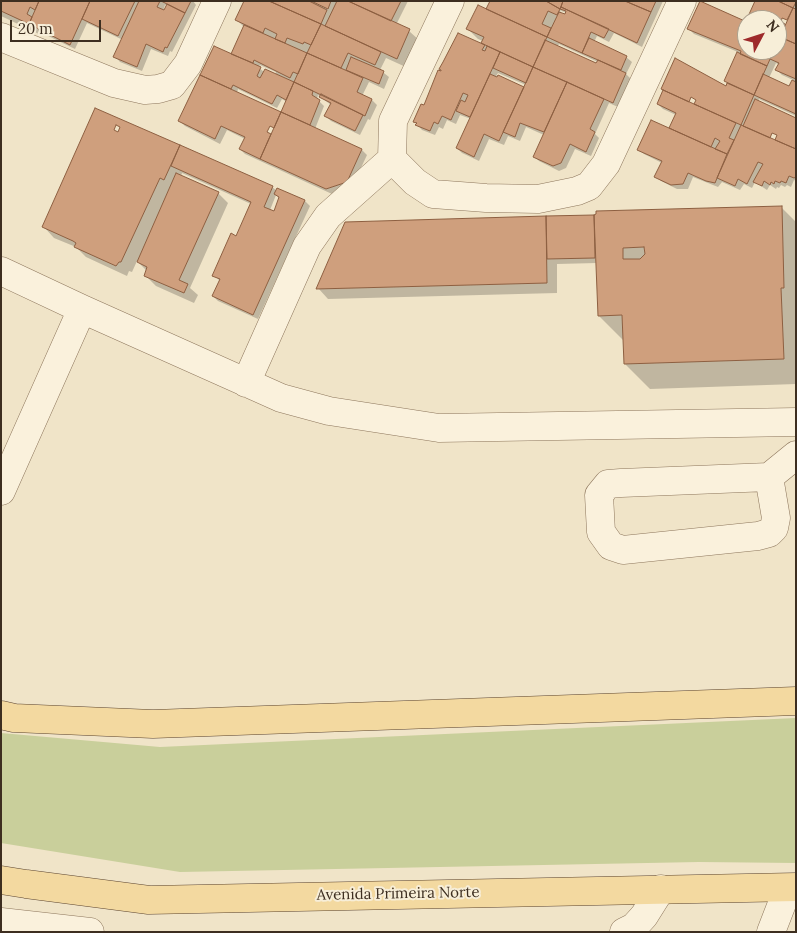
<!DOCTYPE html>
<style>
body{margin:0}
#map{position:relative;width:797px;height:933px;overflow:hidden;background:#f0e4c8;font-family:Lora,serif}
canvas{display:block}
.frame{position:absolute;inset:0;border:2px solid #3d2e20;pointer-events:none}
.north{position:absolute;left:737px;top:10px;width:50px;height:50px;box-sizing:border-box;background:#f7eed8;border:1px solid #ada18e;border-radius:50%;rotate:50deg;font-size:14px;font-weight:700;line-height:20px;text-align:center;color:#3d2e20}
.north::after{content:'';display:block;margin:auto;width:18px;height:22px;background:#9e2a2b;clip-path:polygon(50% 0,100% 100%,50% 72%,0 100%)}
.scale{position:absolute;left:10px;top:20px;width:91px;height:22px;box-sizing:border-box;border:2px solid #3d2e20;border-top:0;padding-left:6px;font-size:15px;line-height:18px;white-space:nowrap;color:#3d2e20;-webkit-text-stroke:4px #f7eed8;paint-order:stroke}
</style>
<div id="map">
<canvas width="797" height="933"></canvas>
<div class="frame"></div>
<div class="north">N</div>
<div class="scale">20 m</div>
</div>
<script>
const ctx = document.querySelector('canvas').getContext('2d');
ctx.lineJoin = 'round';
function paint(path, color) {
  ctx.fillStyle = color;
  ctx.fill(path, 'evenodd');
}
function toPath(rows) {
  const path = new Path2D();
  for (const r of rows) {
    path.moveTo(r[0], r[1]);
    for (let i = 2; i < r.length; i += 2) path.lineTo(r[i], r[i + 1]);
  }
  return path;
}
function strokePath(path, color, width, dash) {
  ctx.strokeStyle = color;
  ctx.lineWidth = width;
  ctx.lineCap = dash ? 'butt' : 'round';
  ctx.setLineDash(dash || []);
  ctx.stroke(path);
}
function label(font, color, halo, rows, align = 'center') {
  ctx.font = font + ' Lora,serif';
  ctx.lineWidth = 4;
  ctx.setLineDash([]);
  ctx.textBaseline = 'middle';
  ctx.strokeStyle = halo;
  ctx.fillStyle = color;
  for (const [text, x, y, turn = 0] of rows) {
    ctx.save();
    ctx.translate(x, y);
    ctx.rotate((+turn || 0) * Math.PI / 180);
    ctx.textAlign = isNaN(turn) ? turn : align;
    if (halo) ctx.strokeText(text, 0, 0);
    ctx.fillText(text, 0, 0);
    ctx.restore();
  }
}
paint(toPath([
 [796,718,796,863,699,862,180,872,1,843,1,733,160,747]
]), '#c9cf9b');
paint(toPath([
 [1,1,193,1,196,5,172,52,170,51,168,56,151,49,142,71,120,62,115,56,123,40,87,23,75,49,40,32,39,34,1,16],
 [165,5,168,6,165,12,163,11],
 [256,1,408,1,396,25,409,31,420,41,408,68,386,58,380,70,389,77,384,89,369,82,362,96,372,100,377,105,370,120,368,119,360,135,331,121,326,116,331,105,318,95,317,99,324,106,315,129,362,150,367,155,352,187,332,194,245,154,240,149,245,139,227,130,220,144,185,126,180,121,214,47,232,55,244,27,237,20],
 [260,65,276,72,275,75,264,72,258,67],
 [238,89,277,108,282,99,287,102,282,114,237,93],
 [270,124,275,127,272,136,266,132],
 [491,1,663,1,642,47,614,33,609,42,597,36,594,42,626,57,632,62,626,74,631,79,618,107,609,103,595,134,599,138,591,156,575,149,566,168,559,171,539,161,534,156,544,135,526,127,520,141,508,136,504,145,489,139,479,161,462,153,457,148,471,119,460,115,456,124,447,120,443,129,439,127,435,135,422,130,414,121,424,106,442,73,481,45,483,41,478,39,467,28,487,11],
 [559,10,567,13,565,16],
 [559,44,598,62,597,65,557,47],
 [498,73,526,85,524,88,495,78],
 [796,1,796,116,759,99,758,102,796,119,796,181,794,180,791,187,787,185,785,187,781,185,779,188,777,187,776,189,770,185,767,190,755,182,752,188,744,184,740,190,722,182,718,187,693,177,688,189,677,189,661,181,656,176,662,163,644,154,638,149,670,129,676,115,663,109,658,104,665,91,727,87,728,84,726,81,738,52,694,34,689,29,747,23,747,50,777,50,777,20],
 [782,16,789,20,786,26,779,23],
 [776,63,779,65,776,69,782,75,793,80,790,87,769,78],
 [690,96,697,99,695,106,687,102],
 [771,131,779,134,775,141,768,139],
 [96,110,272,187,277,191,277,190,305,201,310,206,258,319,218,301,213,296,220,281,214,275,237,237,251,204,182,173,181,177,218,193,228,203,190,288,198,295,194,303,156,286,145,275,147,271,137,261,132,272,129,271,127,276,86,257,76,247,54,238,44,227],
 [116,123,121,126,119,134,112,131],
 [276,195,280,199,274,212,270,210],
 [781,207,796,222,796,384,650,389,625,364,624,341,599,316,597,263,557,264,557,293,328,299,318,288,346,224,593,216,595,218]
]), '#0003');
const building = toPath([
 [1,1,39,1,35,10,30,7,27,14,32,17,29,24,1,11,1,1],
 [39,1,90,1,70,45,29,24,39,1],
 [90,1,135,1,118,36,82,19,90,1],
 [139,1,160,1,157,7,164,10,167,4,185,13,167,48,165,47,163,52,146,44,137,67,113,57,139,1],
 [161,1,191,1,185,13,161,1],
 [244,1,269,1,321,24,311,45,304,42,303,44,287,38,285,43,275,39,277,34,265,28,263,33,235,20,244,1],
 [269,1,309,1,327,10,321,24,269,1],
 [311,1,331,1,328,9,311,1],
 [337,1,348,1,410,29,397,59,325,26,337,1],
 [348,1,401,1,391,21,348,1],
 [490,1,546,1,560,9,557,15,548,11,542,24,551,28,547,37,486,9,490,1],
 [546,1,563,1,560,9,546,1],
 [563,1,625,1,651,12,637,43,561,7,563,1],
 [625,1,656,1,651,12,625,1],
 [700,1,747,22,747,50,774,50,767,66,740,54,741,51,687,29,700,1],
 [755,1,778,1,793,8,787,20,782,18,781,22,785,24,780,37,777,35,777,20,746,21,755,1],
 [778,1,796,1,796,2,793,8,778,1],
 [478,5,547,37,533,67,481,43,484,37,466,29,478,5],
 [561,7,609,29,604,38,591,32,582,53,547,37,559,12,565,14,566,11,560,9,561,7],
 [793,8,796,9,796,44,780,37,793,8],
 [321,24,381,52,375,65,348,53,341,68,307,53,321,24],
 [244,25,307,53,298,74,293,72,290,78,254,60,253,63,231,54,244,25],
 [458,33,485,45,482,50,485,51,487,46,500,52,470,117,456,111,461,100,465,102,468,95,463,93,451,120,442,116,438,124,434,122,430,131,415,125,417,123,413,122,421,104,424,105,438,70,441,71,441,70,439,69,443,62,458,33],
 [780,37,796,44,796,79,775,70,779,63,770,59,774,50,777,50,777,43,780,37],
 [589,38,627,56,621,70,582,53,589,38],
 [545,40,596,63,598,60,626,73,613,103,533,67,545,40],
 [214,46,261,67,257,76,260,78,265,69,294,82,286,100,277,95,272,104,233,85,231,89,200,75,214,46],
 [500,52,533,67,526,83,493,68,500,52],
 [737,52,767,66,754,95,724,81,737,52],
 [307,53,363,78,357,92,372,99,365,116,294,82,307,53],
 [351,57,384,71,379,84,346,70,351,57],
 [675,58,726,86,727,83,754,95,741,125,694,104,696,100,691,97,689,102,661,89,675,58],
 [533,67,567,82,544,132,520,123,515,137,503,132,533,67],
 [490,74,497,77,498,75,524,87,499,141,484,134,474,157,456,148,490,74],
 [763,74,789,86,792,80,796,82,796,114,754,95,763,74],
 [200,75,281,112,274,128,270,126,267,132,271,134,260,159,239,149,245,137,221,126,215,139,178,121,200,75],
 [294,82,313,91,312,95,320,100,310,125,281,112,294,82],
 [567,82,604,99,590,129,595,132,586,152,570,144,561,163,553,166,533,157,567,82],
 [663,90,736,123,729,138,734,140,727,154,715,149,720,141,715,138,711,147,669,128,676,113,657,104,663,90],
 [321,94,363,115,355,131,324,116,331,103,319,97,321,94],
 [755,99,796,118,796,149,775,140,777,135,772,133,770,138,743,126,755,99],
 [95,108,180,145,164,180,160,178,121,262,119,262,116,266,74,247,76,243,73,241,42,227,95,108],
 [116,125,120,127,118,132,114,130,116,125],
 [281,112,362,149,347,182,326,189,260,159,281,112],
 [651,120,727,154,715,183,706,181,688,173,683,184,671,185,654,177,662,161,637,150,651,120],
 [741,125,796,149,796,177,794,178,789,176,786,183,781,181,780,183,775,181,774,184,771,182,770,185,764,181,762,186,753,182,763,164,758,162,747,184,738,179,735,186,717,178,741,125],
 [180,145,273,186,264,207,274,211,279,197,274,194,277,188,305,200,253,315,212,296,220,279,212,276,231,233,236,236,251,202,171,166,180,145],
 [176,173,219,192,179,280,188,284,184,293,144,276,147,267,137,262,176,173],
 [782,206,784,288,781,288,784,359,624,364,622,315,598,316,594,215,596,214,596,211,782,206],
 [644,247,645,254,640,259,623,259,623,248,644,247],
 [594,215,595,258,547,259,546,216,594,215],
 [546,216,547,283,316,289,345,222,546,216]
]);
paint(building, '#cf9f7d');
strokePath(building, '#8d5f41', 1);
const minor = toPath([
 [1,37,114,83,145,90,158,89,172,85,188,64,217,1],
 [392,159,393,121,450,1],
 [1,271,82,309,281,398,329,411,439,428,796,422],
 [246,383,307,246,328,216,392,159,415,182,433,194,486,198,538,199,577,191,589,186,606,164,682,1],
 [769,477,776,518,774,528,769,533,758,536,623,550,611,546,601,532,599,495,608,484,621,483,769,477,796,455],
 [1,491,82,309],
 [1,922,90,932],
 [624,932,634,927,644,916,661,889],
 [771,932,788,888]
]);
const major = toPath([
 [1,715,14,718,153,724,796,701],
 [1,880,26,884,149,900,796,887]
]);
strokePath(minor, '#8d765c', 29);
strokePath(major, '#5b4430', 29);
strokePath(minor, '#faf1dc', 28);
strokePath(major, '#f3d9a0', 28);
label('15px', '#3d2e20', '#f7eed8', [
 ["Avenida Primeira Norte",398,894,-1]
]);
</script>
